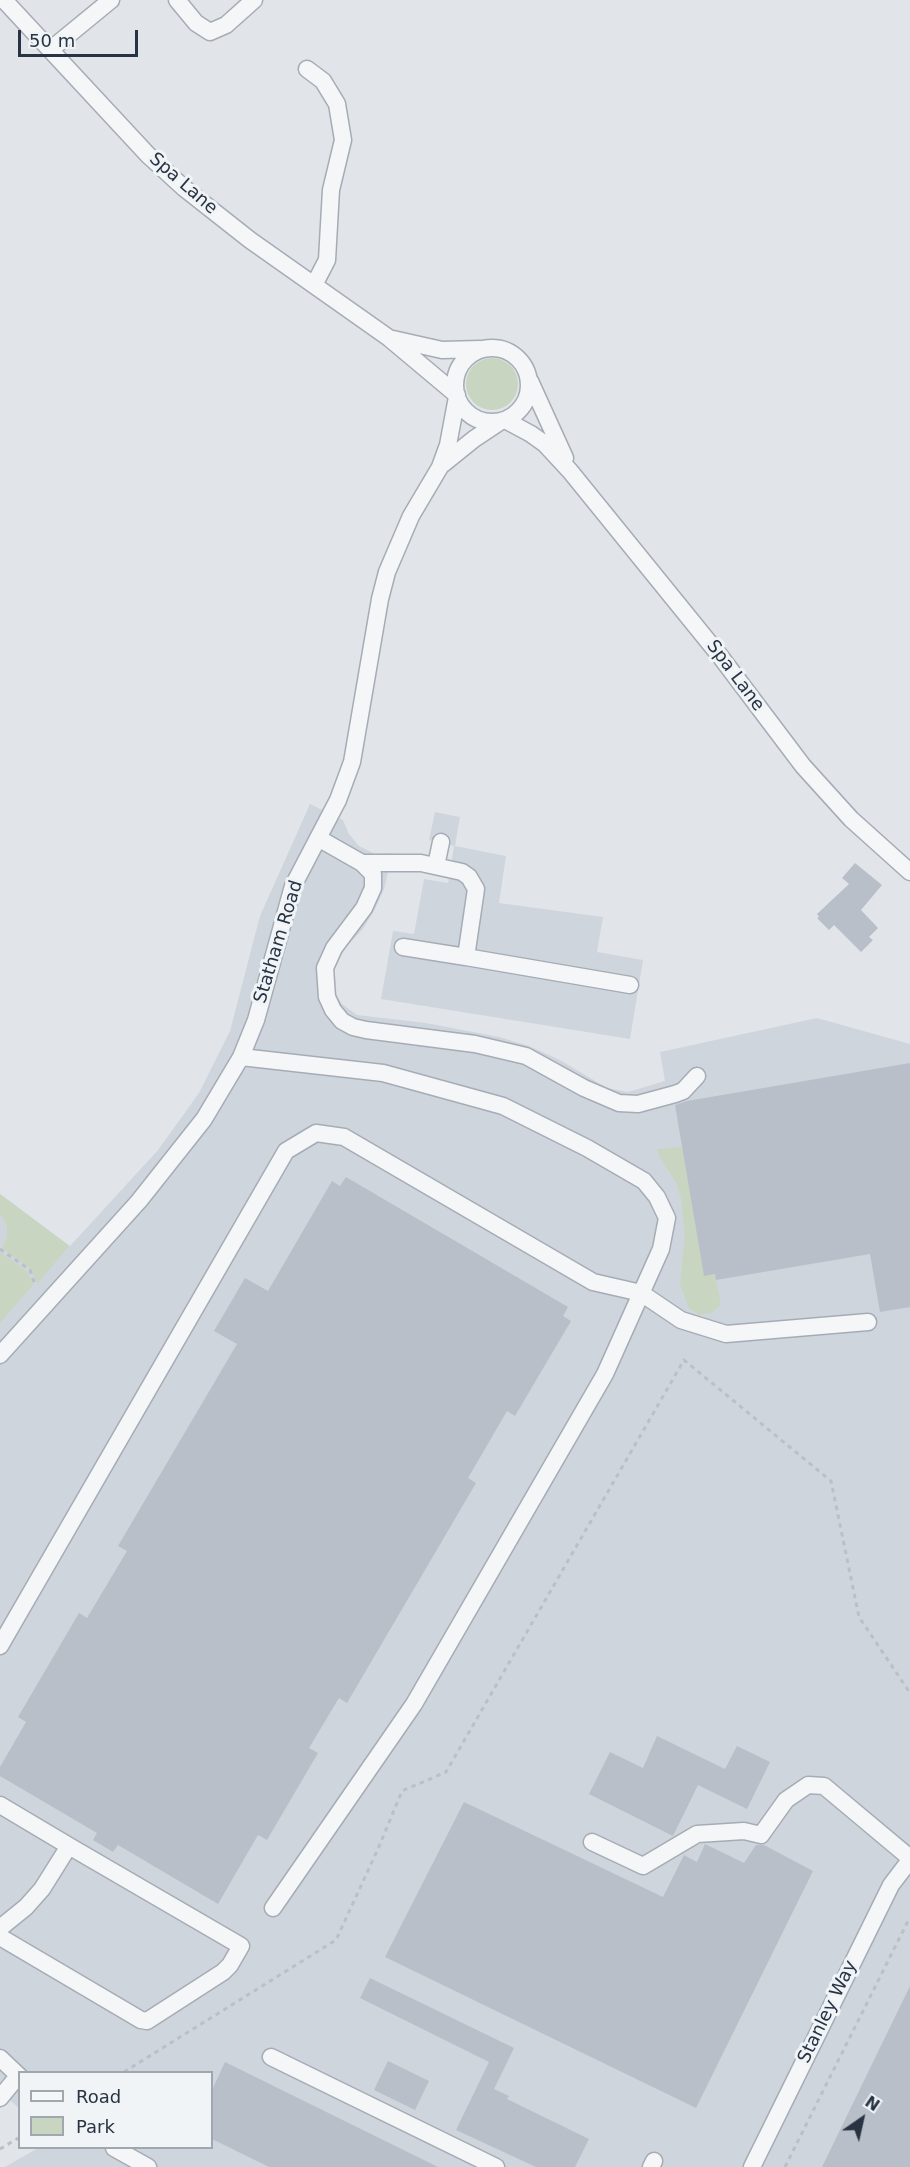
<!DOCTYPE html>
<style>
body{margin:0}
#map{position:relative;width:910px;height:2167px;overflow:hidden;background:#e1e5ea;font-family:"DejaVu Sans",sans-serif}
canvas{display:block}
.legend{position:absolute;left:18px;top:2071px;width:195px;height:78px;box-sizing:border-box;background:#f0f4f7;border:2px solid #a0a7af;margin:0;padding:8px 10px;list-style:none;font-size:18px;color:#283443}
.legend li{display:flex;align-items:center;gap:12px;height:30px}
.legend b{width:30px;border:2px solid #a0a7af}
.north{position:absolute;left:832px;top:2089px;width:60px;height:60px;-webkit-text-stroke:4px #f0f4f7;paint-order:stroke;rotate:34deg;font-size:16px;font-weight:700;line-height:24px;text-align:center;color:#283443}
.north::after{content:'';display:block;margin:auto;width:21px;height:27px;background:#283443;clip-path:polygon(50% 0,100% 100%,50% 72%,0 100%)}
.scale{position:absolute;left:18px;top:30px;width:120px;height:27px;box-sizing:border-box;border:3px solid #283443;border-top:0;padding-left:8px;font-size:18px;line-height:21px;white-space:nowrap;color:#283443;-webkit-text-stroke:4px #f0f4f7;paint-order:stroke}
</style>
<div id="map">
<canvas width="910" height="2167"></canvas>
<ul class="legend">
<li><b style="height:8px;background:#f4f6f8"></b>Road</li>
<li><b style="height:16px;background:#c8d5c1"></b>Park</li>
</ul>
<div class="north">N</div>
<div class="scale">50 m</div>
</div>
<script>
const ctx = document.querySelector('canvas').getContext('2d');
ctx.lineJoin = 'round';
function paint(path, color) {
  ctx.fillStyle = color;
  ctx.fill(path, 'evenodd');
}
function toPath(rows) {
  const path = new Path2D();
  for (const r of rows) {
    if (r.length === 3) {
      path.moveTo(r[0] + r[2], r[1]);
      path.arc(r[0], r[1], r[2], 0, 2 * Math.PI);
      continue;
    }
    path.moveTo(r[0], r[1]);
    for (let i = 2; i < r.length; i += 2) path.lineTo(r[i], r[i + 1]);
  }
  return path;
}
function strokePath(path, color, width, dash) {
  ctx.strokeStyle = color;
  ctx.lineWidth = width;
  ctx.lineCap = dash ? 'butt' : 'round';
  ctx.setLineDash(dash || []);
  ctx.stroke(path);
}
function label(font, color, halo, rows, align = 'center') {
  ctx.font = font + ' "DejaVu Sans",sans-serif';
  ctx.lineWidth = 6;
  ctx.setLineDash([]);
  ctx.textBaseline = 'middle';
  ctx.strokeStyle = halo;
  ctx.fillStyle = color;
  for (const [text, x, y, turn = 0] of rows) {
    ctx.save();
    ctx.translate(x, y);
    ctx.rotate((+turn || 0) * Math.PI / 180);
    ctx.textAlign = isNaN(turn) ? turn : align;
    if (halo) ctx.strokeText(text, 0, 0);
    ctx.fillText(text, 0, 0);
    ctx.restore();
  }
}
paint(toPath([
 [310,804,343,820,349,834,359,846,375,854,393,853,384,889,375,909,363,929,347,946,335,964,333,982,335,993,342,1004,357,1015,426,1023,499,1037,529,1046,560,1060,607,1088,628,1092,665,1081,660,1052,817,1018,910,1044,910,2167,5,2167,38,2148,212,2148,212,2072,20,2072,19,2108,0,2092,0,1194,70,1246,158,1150,199,1093,230,1031,260,916],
 [435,812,460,817,455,846,506,856,499,903,603,917,597,952,643,960,630,1039,381,999,393,931,414,934,424,879,448,883,454,846,429,840]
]), '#cfd5dc');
paint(toPath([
 [492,384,26],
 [682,1147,704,1275,715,1274,721,1305,712,1313,699,1315,689,1308,680,1285,685,1234,681,1199,676,1182,659,1156,657,1149],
 [0,1194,69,1246,37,1284,31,1269,2,1248,7,1238,7,1225,0,1214],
 [0,1252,28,1272,33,1285,0,1323]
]), '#c8d5c1');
paint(toPath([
 [855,863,882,885,861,910,878,928,869,937,873,940,861,952,834,925,829,930,817,918,819,917,817,914,849,884,842,878],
 [910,1063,910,1307,880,1312,870,1254,716,1280,715,1274,704,1276,675,1105,687,1101],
 [346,1177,568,1307,563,1316,571,1321,515,1416,507,1411,468,1478,476,1483,347,1703,339,1698,309,1748,318,1753,267,1840,258,1835,218,1904,118,1845,113,1852,93,1840,97,1833,0,1776,0,1767,26,1722,18,1717,79,1613,87,1618,127,1551,118,1546,237,1344,214,1331,245,1278,268,1291,332,1181,340,1186],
 [657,1736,725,1769,737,1746,770,1762,747,1809,698,1785,673,1836,589,1794,610,1752,643,1768],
 [464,1802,663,1897,684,1855,697,1862,705,1844,744,1863,756,1845,764,1845,813,1871,696,2108,385,1957],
 [370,1978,514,2048,494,2089,509,2096,507,2099,589,2139,575,2167,536,2167,456,2130,489,2062,360,1998],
 [910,1986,910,2167,822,2167],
 [388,2061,429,2081,415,2110,374,2090],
 [225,2062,438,2167,269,2167,212,2139,212,2090]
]), '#b8bfc8');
const minor = toPath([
 [4,0,148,155,184,188,250,240,389,338,457,395],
 [177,0,196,23,210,32,226,25,254,0],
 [50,50,111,0],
 [307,69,323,81,337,104,343,140,331,190,327,260,314,285],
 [393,339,442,350,480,349],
 [492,385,37],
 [530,381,565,458],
 [505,420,531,434,545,444,570,471,720,656,803,766,851,819,910,872],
 [443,464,474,439,501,421],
 [318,838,362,863,373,874,373,888,364,908,334,948,325,968,327,997,333,1010,342,1021,353,1027,366,1030,475,1044,526,1056,584,1088,619,1103,638,1104,675,1094,683,1091,697,1076],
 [362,863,421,863,462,872,469,877,476,889,466,957,403,947],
 [436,866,441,842],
 [466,957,630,985],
 [241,1057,383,1073,503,1106,587,1148,644,1181,657,1197,667,1218,661,1249,605,1374,414,1704,273,1908],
 [0,1355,139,1201,204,1119,241,1057,256,1020,293,886,338,800,352,762,380,599,387,572,411,516,440,467,448,445,457,397],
 [0,1646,286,1151,316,1133,344,1137,593,1282,641,1293,681,1320,726,1334,868,1322],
 [0,1805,69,1846],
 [592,1842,643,1866,697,1834,744,1831,761,1835,786,1800,808,1785,824,1786,910,1858],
 [0,1928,26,1907,42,1889,69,1846,241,1946,230,1965,223,1972,147,2021,141,2020,0,1937],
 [271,2057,496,2167],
 [0,2058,20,2077],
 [0,2098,18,2076],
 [114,2148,148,2167],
 [651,2167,654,2161],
 [752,2167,891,1885,910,1860]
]);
strokePath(minor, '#a6acb5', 19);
strokePath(toPath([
 [0,1249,30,1270,35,1285],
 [124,2072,336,1940,378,1849,402,1791,446,1772,684,1360,831,1481,859,1617,910,1693],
 [0,2149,20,2137],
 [785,2167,910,1917]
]), '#bbc0c5', 3, [4.5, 4.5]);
strokePath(minor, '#f4f6f8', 16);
label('18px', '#283443', '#f0f4f7', [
 ["Spa Lane",183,184,41],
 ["Spa Lane",735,676,53],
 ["Statham Road",279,942,-73],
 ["Stanley Way",828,2012,-64]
]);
</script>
